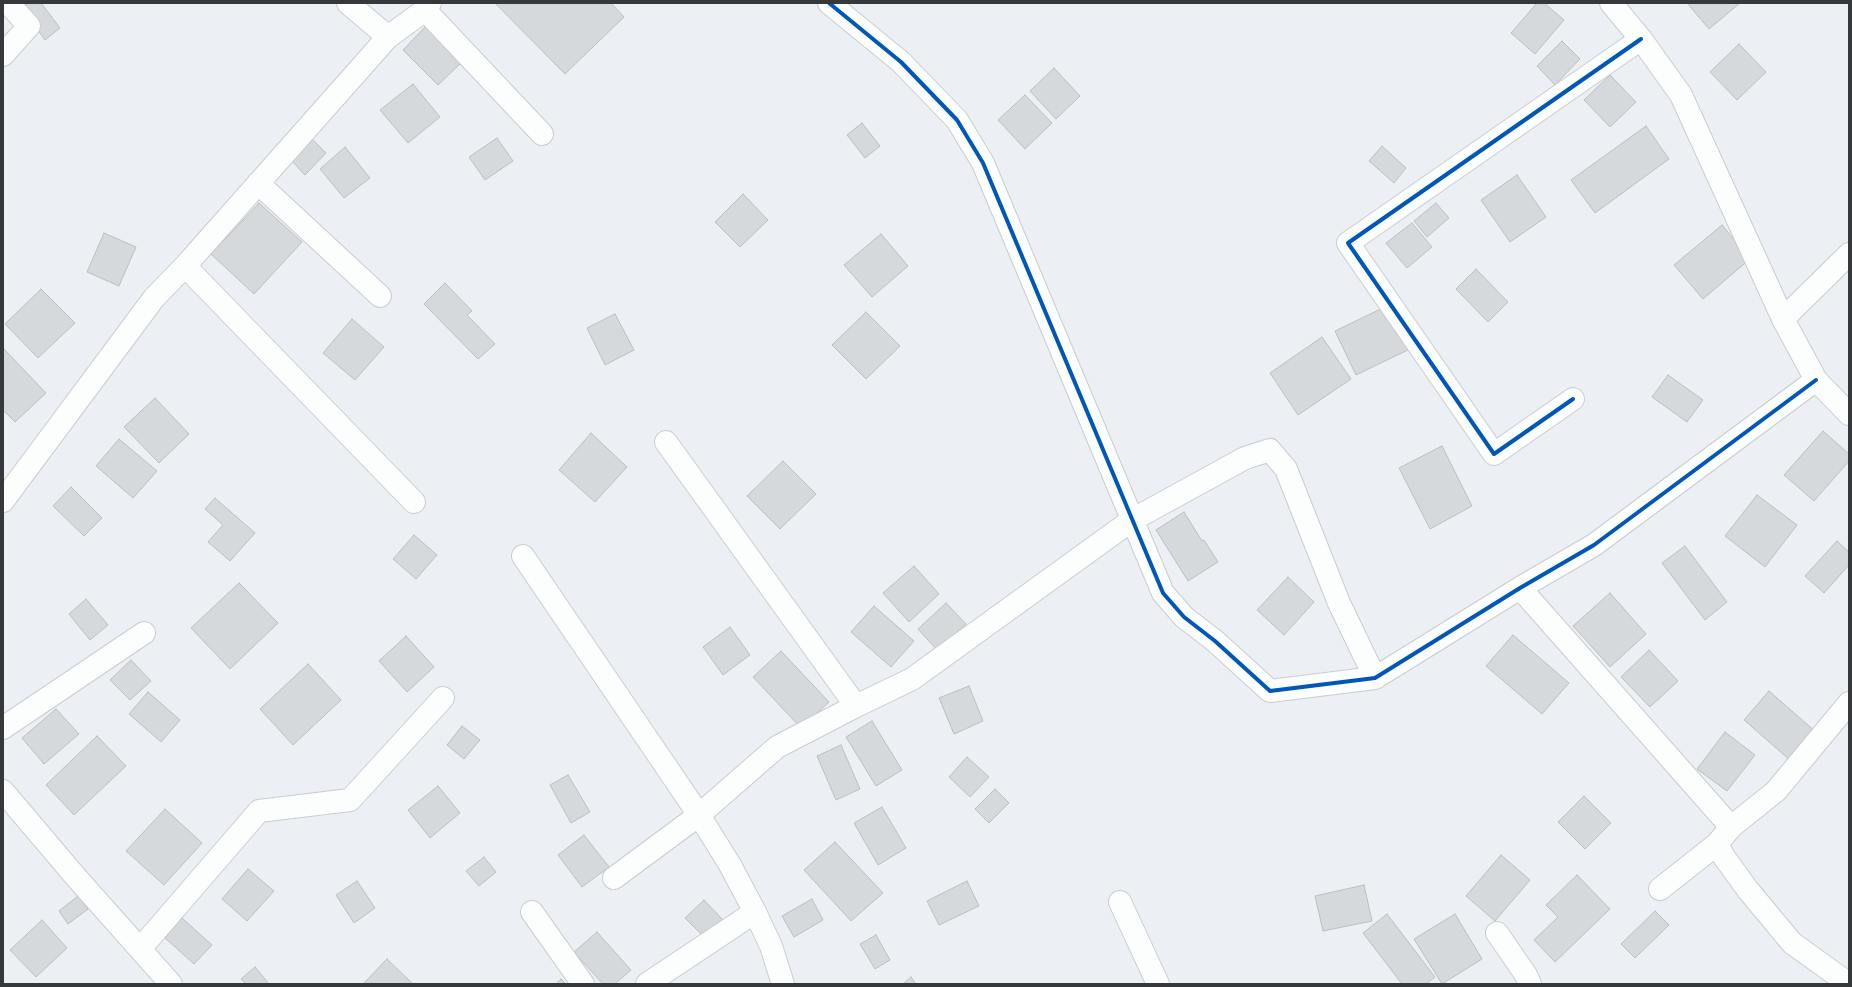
<!DOCTYPE html>
<style>
body{margin:0}
#map{position:relative;width:1852px;height:987px;overflow:hidden;background:#ecf0f4;font-family:"Fira Sans Condensed",sans-serif}
canvas{display:block}
.frame{position:absolute;inset:0;border:4px solid #35393b;pointer-events:none}
</style>
<div id="map">
<canvas width="1852" height="987"></canvas>
<div class="frame"></div>
</div>
<script>
const ctx = document.querySelector('canvas').getContext('2d');
ctx.lineJoin = 'round';
function paint(path, color) {
  ctx.fillStyle = color;
  ctx.fill(path, 'evenodd');
}
function toPath(rows) {
  const path = new Path2D();
  for (const r of rows) {
    path.moveTo(r[0], r[1]);
    for (let i = 2; i < r.length; i += 2) path.lineTo(r[i], r[i + 1]);
  }
  return path;
}
function strokePath(path, color, width, dash) {
  ctx.strokeStyle = color;
  ctx.lineWidth = width;
  ctx.lineCap = dash ? 'butt' : 'round';
  ctx.setLineDash(dash || []);
  ctx.stroke(path);
}
const building = toPath([
 [28,3,41,3,60,28,45,40,22,8,28,3],
 [495,3,611,3,624,17,565,74,495,3],
 [1537,3,1544,3,1564,20,1535,54,1511,33,1537,3],
 [1687,3,1740,3,1709,29,1687,3],
 [427,25,463,61,438,85,403,50,427,25],
 [1562,41,1580,59,1555,85,1537,66,1562,41],
 [1739,44,1766,72,1737,100,1710,72,1739,44],
 [1054,68,1080,96,1056,119,1030,91,1054,68],
 [1610,75,1636,102,1610,127,1584,100,1610,75],
 [413,84,440,117,408,143,380,110,413,84],
 [1025,95,1052,123,1025,149,998,120,1025,95],
 [862,123,880,146,865,158,847,135,862,123],
 [1646,126,1669,159,1595,213,1571,180,1646,126],
 [311,138,326,153,305,175,290,159,311,138],
 [497,138,513,161,485,180,469,157,497,138],
 [1382,146,1406,168,1394,183,1369,161,1382,146],
 [345,147,370,178,344,198,320,169,345,147],
 [1517,175,1546,217,1510,242,1481,200,1517,175],
 [743,194,768,220,740,247,715,222,743,194],
 [259,203,302,242,254,294,211,254,259,203],
 [1436,203,1449,218,1427,237,1414,221,1436,203],
 [1412,223,1432,247,1407,268,1386,243,1412,223],
 [1722,225,1750,259,1703,299,1674,265,1722,225],
 [104,233,136,247,119,286,87,272,104,233],
 [881,234,908,266,872,297,844,265,881,234],
 [1476,269,1508,302,1488,322,1456,289,1476,269],
 [445,283,472,311,467,315,495,344,478,359,424,304,445,283],
 [41,289,75,323,38,358,5,324,41,289],
 [1391,304,1412,348,1356,375,1335,331,1391,304],
 [866,312,900,346,866,379,832,345,866,312],
 [615,314,634,350,605,365,587,328,615,314],
 [352,319,384,347,355,380,323,353,352,319],
 [1322,337,1351,379,1298,415,1270,373,1322,337],
 [3,348,46,393,15,422,3,410,3,348],
 [1668,375,1703,400,1687,422,1652,397,1668,375],
 [155,398,189,434,159,463,124,427,155,398],
 [1823,431,1849,454,1849,461,1814,501,1784,475,1823,431],
 [591,433,627,467,595,502,559,470,591,433],
 [119,439,157,471,133,498,96,466,119,439],
 [1442,446,1472,506,1430,529,1399,468,1442,446],
 [783,461,816,494,780,529,747,496,783,461],
 [71,487,102,518,84,536,53,506,71,487],
 [1757,495,1797,525,1765,567,1725,536,1757,495],
 [215,498,255,533,230,561,208,542,223,525,205,509,215,498],
 [1184,512,1202,541,1204,540,1218,562,1188,581,1156,530,1184,512],
 [414,535,437,555,416,579,393,559,414,535],
 [1837,541,1849,552,1849,565,1824,593,1805,576,1837,541],
 [1685,546,1727,602,1705,620,1662,563,1685,546],
 [914,566,939,594,909,622,883,593,914,566],
 [1288,577,1314,602,1284,635,1257,610,1288,577],
 [239,583,278,623,230,669,191,628,239,583],
 [1610,593,1646,634,1610,667,1573,626,1610,593],
 [86,599,108,625,90,640,69,614,86,599],
 [946,603,966,624,937,650,918,629,946,603],
 [874,606,914,641,891,667,851,632,874,606],
 [730,627,750,655,723,675,703,647,730,627],
 [1513,635,1569,683,1542,714,1486,666,1513,635],
 [406,636,434,667,407,692,379,661,406,636],
 [1649,650,1678,681,1650,707,1621,677,1649,650],
 [781,651,829,702,801,728,753,677,781,651],
 [131,660,151,681,130,700,110,680,131,660],
 [308,664,341,700,293,745,260,709,308,664],
 [969,686,983,721,954,734,939,698,969,686],
 [1769,691,1816,732,1791,761,1744,720,1769,691],
 [148,692,180,720,161,742,129,714,148,692],
 [56,709,79,734,44,764,22,738,56,709],
 [872,721,902,770,876,786,846,737,872,721],
 [462,726,480,740,464,759,447,745,462,726],
 [1725,732,1755,755,1727,791,1697,769,1725,732],
 [97,736,126,766,74,815,46,785,97,736],
 [841,745,860,789,836,800,817,756,841,745],
 [967,757,989,777,970,797,949,777,967,757],
 [568,775,590,812,571,823,550,785,568,775],
 [438,786,460,813,430,838,408,810,438,786],
 [995,789,1009,803,989,823,975,809,995,789],
 [1584,796,1611,823,1585,849,1558,822,1584,796],
 [882,807,906,848,878,865,854,823,882,807],
 [165,809,202,843,164,885,126,851,165,809],
 [584,835,609,867,582,887,558,855,584,835],
 [835,842,883,893,851,921,804,870,835,842],
 [1501,855,1530,880,1495,921,1466,896,1501,855],
 [484,857,496,872,479,886,466,871,484,857],
 [248,869,274,891,247,921,222,899,248,869],
 [1577,875,1610,909,1555,962,1534,940,1558,917,1546,905,1577,875],
 [357,881,375,908,354,923,336,895,357,881],
 [967,881,979,906,939,925,927,901,967,881],
 [1364,885,1372,921,1323,931,1315,896,1364,885],
 [78,896,88,909,68,924,59,911,78,896],
 [812,899,823,920,794,937,782,916,812,899],
 [704,900,723,920,705,938,685,918,704,900],
 [1655,911,1669,925,1635,958,1621,944,1655,911],
 [1387,914,1435,977,1426,984,1402,984,1363,933,1387,914],
 [1455,914,1482,959,1442,984,1414,939,1455,914],
 [182,918,212,945,194,964,165,938,182,918],
 [42,920,67,948,36,977,10,950,42,920],
 [597,932,631,970,615,984,603,984,574,952,597,932],
 [876,935,890,960,875,969,860,944,876,935],
 [387,959,413,984,363,984,387,959],
 [255,967,269,984,246,984,241,979,255,967],
 [911,977,916,984,903,984,911,977],
 [561,979,566,984,556,984,561,979]
]);
paint(building, '#d5d9dc');
strokePath(building, '#bbbec1', 1);
const minor = toPath([
 [348,3,388,37],
 [829,3,901,62,957,120,983,163,1163,593,1184,617,1215,641,1270,691,1375,678,1520,588,1594,545,1816,380],
 [1611,3,1641,39,1681,95,1783,319,1816,380,1849,414],
 [425,10,542,134],
 [3,55,29,26,8,3],
 [258,183,380,296],
 [185,266,414,502],
 [1783,319,1849,254],
 [1573,399,1494,454,1348,243,1641,39],
 [666,442,856,706],
 [3,501,154,298,185,266,388,37,425,10,430,3],
 [523,556,699,815,614,878],
 [1520,588,1731,827],
 [1849,703,1776,791,1731,827,1717,844,1724,857,1748,890,1792,943,1849,984],
 [3,728,144,633],
 [3,791,75,876,171,984],
 [1660,889,1717,844],
 [1120,902,1158,984],
 [532,912,583,984],
 [1497,933,1526,975,1530,984],
 [140,949,259,811,350,800,443,698],
 [647,984,755,912],
 [783,984,771,946,755,912,730,865,699,815,777,747,856,706,912,679,1132,520,1245,458,1270,450,1286,469,1339,603,1375,678]
]);
strokePath(minor, '#c9cdcf', 24);
strokePath(minor, '#fcfdfd', 22);
strokePath(toPath([
 [829,3,901,62,957,120,983,163,1163,593,1184,617,1215,641,1270,691,1375,678,1520,588,1594,545,1816,380],
 [1573,399,1494,454,1348,243,1641,39]
]), '#0057b8', 4);
</script>
